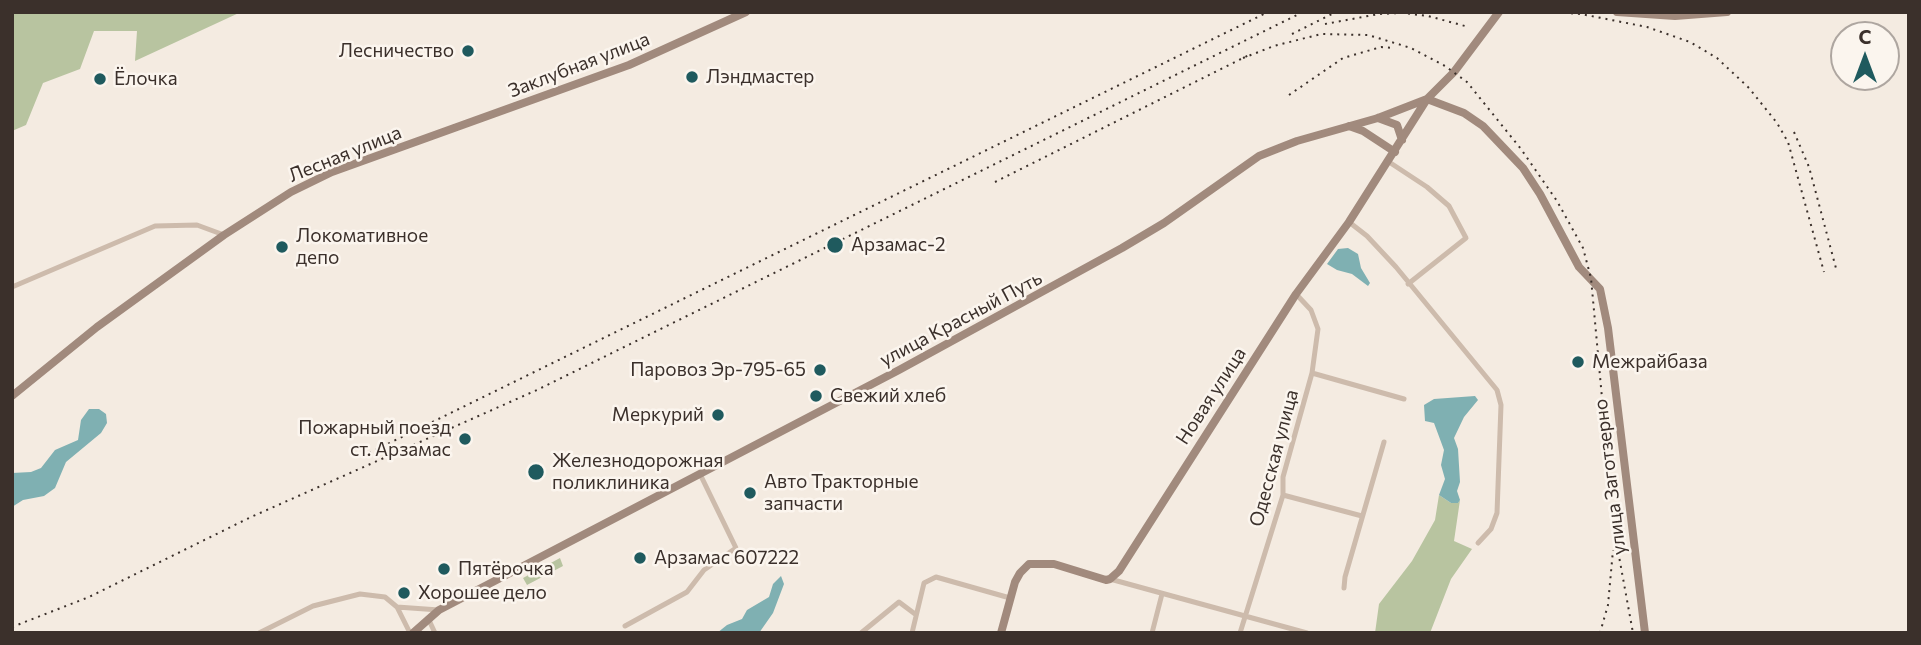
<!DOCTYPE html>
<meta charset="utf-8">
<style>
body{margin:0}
#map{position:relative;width:1921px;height:645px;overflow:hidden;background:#f4ebe1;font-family:Commissioner,sans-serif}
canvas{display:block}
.frame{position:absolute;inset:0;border:14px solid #3b302b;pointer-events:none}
.north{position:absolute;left:1830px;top:21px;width:70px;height:70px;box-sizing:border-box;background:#fbf5ee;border:2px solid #aea6a0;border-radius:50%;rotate:0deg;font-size:19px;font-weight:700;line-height:28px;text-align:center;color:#3b302b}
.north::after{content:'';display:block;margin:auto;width:24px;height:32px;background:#1f5a5e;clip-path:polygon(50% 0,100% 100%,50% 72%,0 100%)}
</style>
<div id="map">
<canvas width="1921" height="645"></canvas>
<div class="frame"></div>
<div class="north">С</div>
</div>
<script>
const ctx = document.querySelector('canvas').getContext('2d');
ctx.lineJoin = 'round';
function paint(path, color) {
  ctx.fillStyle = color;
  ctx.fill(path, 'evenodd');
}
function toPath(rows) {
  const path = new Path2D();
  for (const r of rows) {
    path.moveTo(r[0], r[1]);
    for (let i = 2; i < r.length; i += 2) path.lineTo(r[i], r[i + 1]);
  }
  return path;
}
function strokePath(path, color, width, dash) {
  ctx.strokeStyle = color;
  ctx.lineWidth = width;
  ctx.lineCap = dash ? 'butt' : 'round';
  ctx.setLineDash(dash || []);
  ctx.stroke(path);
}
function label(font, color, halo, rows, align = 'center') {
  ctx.font = font + ' Commissioner,sans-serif';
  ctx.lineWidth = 5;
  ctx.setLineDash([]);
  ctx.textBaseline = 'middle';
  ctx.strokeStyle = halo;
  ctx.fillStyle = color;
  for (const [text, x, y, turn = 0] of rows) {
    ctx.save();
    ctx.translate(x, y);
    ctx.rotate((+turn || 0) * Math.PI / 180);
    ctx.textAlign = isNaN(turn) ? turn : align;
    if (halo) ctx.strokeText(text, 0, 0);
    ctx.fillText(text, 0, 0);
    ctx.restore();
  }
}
paint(toPath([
 [12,12,241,12,135,61,137,31,94,31,80,69,43,83,26,125,12,131],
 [1439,495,1451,503,1458,503,1460,500,1454,541,1472,549,1451,579,1430,633,1375,633,1379,604,1412,561,1435,520],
 [560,558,563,566,527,585,523,578]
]), '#b8c4a0');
paint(toPath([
 [1348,248,1358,254,1361,268,1370,283,1368,286,1352,274,1337,270,1327,264,1338,249],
 [1475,396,1478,400,1464,417,1454,438,1458,449,1460,482,1457,491,1460,500,1458,503,1451,503,1439,495,1445,479,1441,465,1444,450,1434,423,1425,421,1424,405,1434,399],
 [89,409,99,409,106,414,107,423,101,433,66,462,55,488,44,496,23,500,12,507,12,473,31,472,41,468,55,450,78,440,81,420],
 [781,576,784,584,773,613,759,633,717,633,727,625,742,619,747,610,769,597,773,584]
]), '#7fb0b2');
strokePath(toPath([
 [1389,162,1427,187,1449,206,1466,238,1408,284],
 [1349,222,1367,236,1396,267,1497,390,1501,405,1497,513,1491,529,1478,543],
 [12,287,155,226,197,225,224,235],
 [1312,373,1404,399],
 [1283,495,1362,516],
 [1110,579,1307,633],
 [1344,588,1345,577,1384,442],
 [397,607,439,610],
 [428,618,435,633],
 [625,626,687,592,704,570,736,548,700,474],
 [259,633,313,606,360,594,385,597,397,607,410,633],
 [861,633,899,602,915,614],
 [912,633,924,583,936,577,1010,598],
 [1152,633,1162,594],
 [1240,633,1283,495,1283,477,1312,373,1318,329,1311,310,1296,294]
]), '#cdbbac', 5);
strokePath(toPath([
 [1617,12,1675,16,1727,12],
 [1378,118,1397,125,1402,140],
 [1349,126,1363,131,1395,152],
 [12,396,97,327,224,235,291,192,332,172,629,65,746,12],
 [413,633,439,610,899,370,1122,248,1164,223,1259,156,1297,141,1378,118,1427,99,1454,72,1499,12],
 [1001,633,1015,582,1020,573,1029,564,1054,564,1106,580,1110,579,1119,571,1296,294,1349,222,1427,99,1464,113,1483,126,1523,168,1540,194,1579,267,1600,289,1608,328,1645,633]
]), '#a18a7d', 8);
strokePath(toPath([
 [1550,12,1581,14,1647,27,1690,42,1717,58,1749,88,1777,123,1788,142,1824,272],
 [1325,24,1379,14,1403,13,1428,16,1465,26],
 [1292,34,1336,12],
 [1243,58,1274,46,1321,34,1368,35,1411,48,1445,66,1467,82,1521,149,1557,201,1583,248,1591,278,1614,529,1633,633],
 [1289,95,1343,58,1381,47,1394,48],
 [1794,132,1809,167,1837,272],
 [995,182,1251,54],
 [363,456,1268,12],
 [12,627,89,597,251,517,537,390,1303,12],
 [1600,633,1608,605,1613,550]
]), '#3b302b', 2, [2, 5]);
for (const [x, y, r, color] of [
 [468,51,7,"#1f5a5e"],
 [692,77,7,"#1f5a5e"],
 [100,79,7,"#1f5a5e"],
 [835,245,9,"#1f5a5e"],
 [282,247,7,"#1f5a5e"],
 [1578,362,7,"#1f5a5e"],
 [820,370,7,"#1f5a5e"],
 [816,396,7,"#1f5a5e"],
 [718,415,7,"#1f5a5e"],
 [465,439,7,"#1f5a5e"],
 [536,472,9,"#1f5a5e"],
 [750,493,7,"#1f5a5e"],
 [640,558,7,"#1f5a5e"],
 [444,569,7,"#1f5a5e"],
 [404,593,7,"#1f5a5e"]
]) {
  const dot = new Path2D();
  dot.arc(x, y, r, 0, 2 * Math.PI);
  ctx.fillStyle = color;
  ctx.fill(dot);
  strokePath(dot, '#fbf5ee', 2.5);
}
label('19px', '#3b302b', '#fbf5ee', [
 ["Лесничество",454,51,"right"],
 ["Лэндмастер",706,77],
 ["Ёлочка",114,79],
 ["Локомативное",296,236],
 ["депо",296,258],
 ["Арзамас-2",851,245],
 ["Межрайбаза",1592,362],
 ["Паровоз Эр-795-65",806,370,"right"],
 ["Свежий хлеб",830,396],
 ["Меркурий",704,415,"right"],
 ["Пожарный поезд",451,428,"right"],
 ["ст. Арзамас",451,450,"right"],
 ["Железнодорожная",552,461],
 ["поликлиника",552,483],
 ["Авто Тракторные",764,482],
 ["запчасти",764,504],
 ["Арзамас 607222",654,558],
 ["Пятёрочка",458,569],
 ["Хорошее дело",418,593]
], 'left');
label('19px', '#3b302b', '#fbf5ee', [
 ["Заклубная улица",579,65,-21],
 ["Лесная улица",345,154,-22],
 ["улица Красный Путь",961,319,-28],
 ["Новая улица",1211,396,-57],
 ["Одесская улица",1274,458,-75],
 ["улица Заготзерно",1610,477,-97]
]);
</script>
